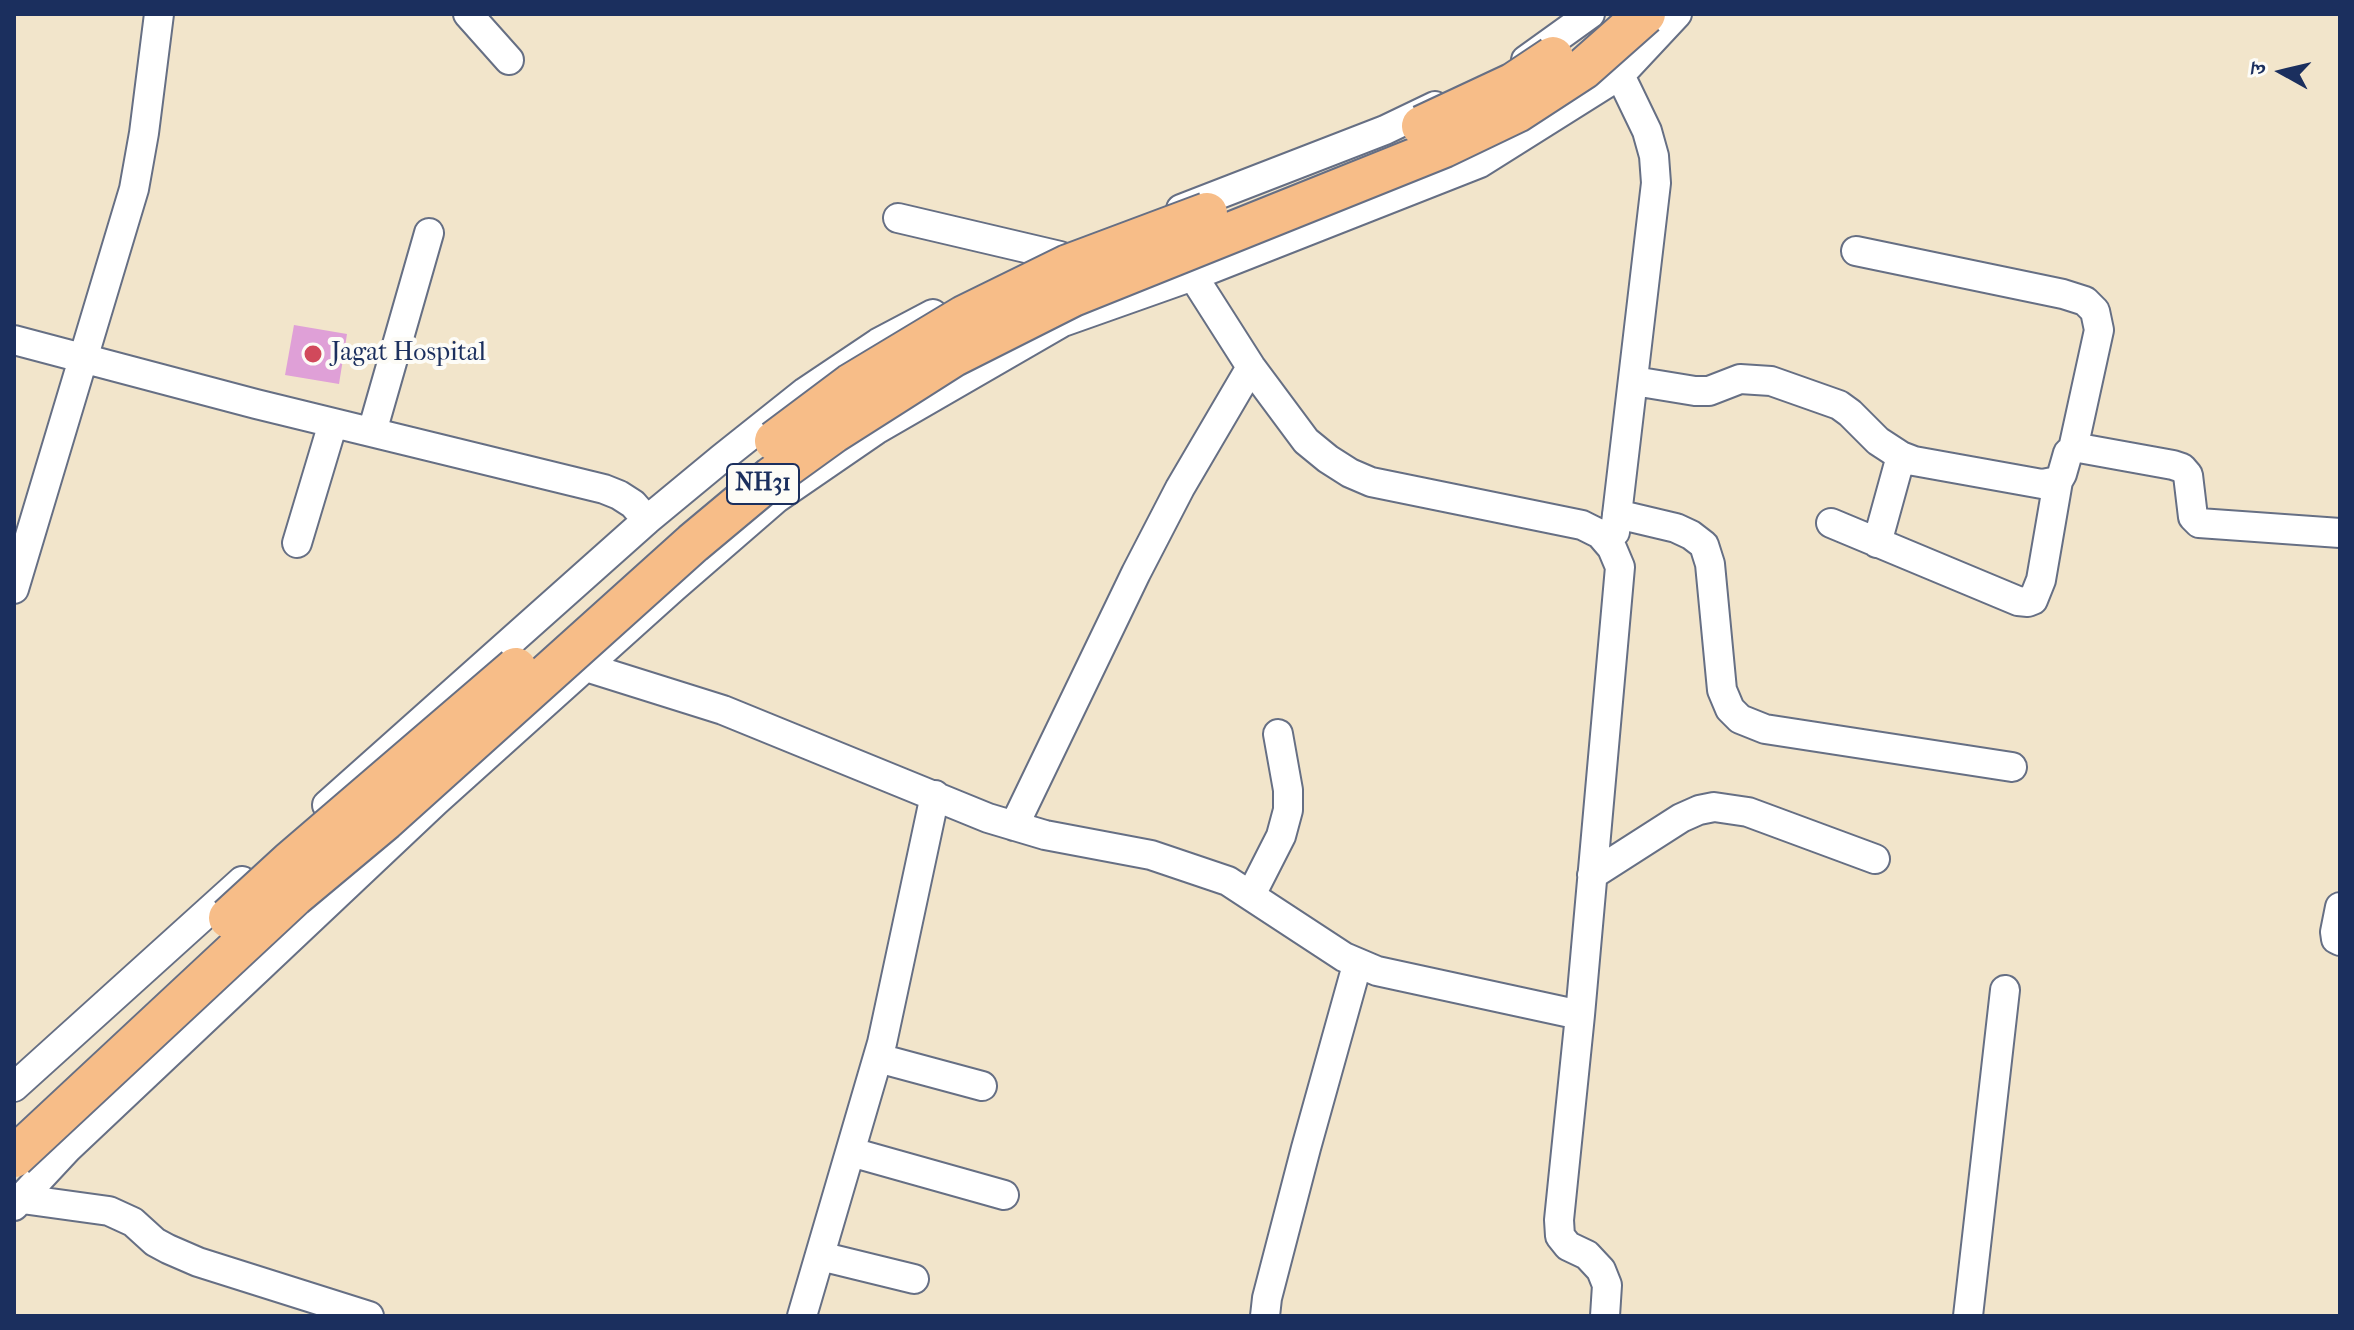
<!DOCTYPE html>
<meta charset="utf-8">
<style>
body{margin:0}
#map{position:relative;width:2354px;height:1330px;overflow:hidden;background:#f2e5cb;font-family:"IM FELL French Canon","Noto Serif Devanagari",serif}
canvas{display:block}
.frame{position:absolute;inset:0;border:16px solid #1b2f5e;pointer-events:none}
.north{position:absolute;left:2242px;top:32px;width:80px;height:80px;-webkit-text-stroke:6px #fdfcf7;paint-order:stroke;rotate:278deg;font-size:22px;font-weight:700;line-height:32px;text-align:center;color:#1b2f5e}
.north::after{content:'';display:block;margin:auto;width:28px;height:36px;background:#1b2f5e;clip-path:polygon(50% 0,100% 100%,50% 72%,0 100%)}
</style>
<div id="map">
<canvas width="2354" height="1330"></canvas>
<div class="frame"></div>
<div class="north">उ</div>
</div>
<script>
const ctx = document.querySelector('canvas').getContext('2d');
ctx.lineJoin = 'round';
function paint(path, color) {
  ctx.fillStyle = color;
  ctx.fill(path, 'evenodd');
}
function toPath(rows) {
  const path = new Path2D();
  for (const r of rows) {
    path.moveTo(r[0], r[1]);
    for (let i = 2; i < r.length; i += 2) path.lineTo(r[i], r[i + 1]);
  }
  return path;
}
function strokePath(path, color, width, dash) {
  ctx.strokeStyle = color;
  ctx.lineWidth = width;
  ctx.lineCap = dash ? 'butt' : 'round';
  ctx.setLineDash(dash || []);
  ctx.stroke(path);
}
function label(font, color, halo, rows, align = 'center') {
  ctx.font = font + ' "IM FELL French Canon",serif';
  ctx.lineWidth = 8;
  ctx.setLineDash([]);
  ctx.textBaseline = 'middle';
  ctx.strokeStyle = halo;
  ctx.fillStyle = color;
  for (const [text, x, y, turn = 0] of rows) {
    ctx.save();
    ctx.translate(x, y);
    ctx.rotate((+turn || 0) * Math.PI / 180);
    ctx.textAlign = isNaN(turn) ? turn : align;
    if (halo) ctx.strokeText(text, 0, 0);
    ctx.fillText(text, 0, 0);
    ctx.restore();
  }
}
paint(toPath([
 [294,325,347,334,339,384,285,375]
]), '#dfa0d7');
const minor = toPath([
 [468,14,509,60],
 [1526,60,1590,14],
 [1181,209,1385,130,1435,106],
 [898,218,1060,256],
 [1856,251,2063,294,2085,301,2095,311,2099,330,2073,449],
 [1182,263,1193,276,1251,367,1306,441,1328,459,1350,473,1371,482,1582,525,1600,534,1612,548,1620,567,1580,1015,1559,1220,1560,1236,1568,1246,1587,1255,1601,1270,1607,1285,1605,1316],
 [14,340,256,404,604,489,619,495,633,504,647,520],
 [1634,381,1695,391,1709,391,1740,379,1771,381,1839,405,1850,413,1878,441,1901,456,1914,461,2042,484,2058,481,2062,474,2068,453,2073,449,2079,448,2173,465,2182,468,2188,475,2193,517,2199,523,2340,533],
 [372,432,429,233],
 [1617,514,1676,528,1691,535,1704,545,1710,564,1722,690,1730,709,1740,719,1765,729,2012,767],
 [1831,523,2018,601,2028,602,2033,600,2041,580,2058,481],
 [1615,532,1656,183,1654,156,1647,131,1620,75],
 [297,543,333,423],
 [1877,543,1901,456],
 [14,589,134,189,144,133,159,14],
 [586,667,723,710,988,818,1045,835,1151,855,1228,881,1344,957,1377,971,1580,1015],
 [327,805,647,520,722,458,805,392,878,343,933,314],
 [1014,826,1136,573,1180,488,1251,367],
 [1592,875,1681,818,1699,810,1714,807,1748,812,1875,859],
 [1251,895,1281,836,1288,810,1288,790,1278,734],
 [2340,907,2335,932,2336,939,2340,941],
 [878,1058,982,1086],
 [14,1087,242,881],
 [851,1152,1004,1195],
 [22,1199,109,1211,133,1222,155,1242,168,1249,198,1262,369,1316],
 [14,1206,68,1148,436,801,673,588,777,498,876,430,1063,322,1193,276,1480,163,1620,75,1677,14],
 [820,1256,914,1279],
 [802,1316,882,1043,935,795],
 [1265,1316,1267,1298,1306,1148,1357,965],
 [1968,1316,2005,990]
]);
strokePath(minor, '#666f84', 32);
strokePath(minor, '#fff', 28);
const highwayBridge = toPath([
 [1422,126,1514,83,1553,57],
 [775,441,851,384,964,316,1068,265,1207,213],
 [229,918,290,862,516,668],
 [14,1157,294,896,385,820,693,543,772,477,833,433,954,356,1073,296,1444,147,1517,112,1583,69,1645,14]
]);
strokePath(highwayBridge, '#666f84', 44, []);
strokePath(highwayBridge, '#f7bd88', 40);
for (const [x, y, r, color] of [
 [313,354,10,"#d1495b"]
]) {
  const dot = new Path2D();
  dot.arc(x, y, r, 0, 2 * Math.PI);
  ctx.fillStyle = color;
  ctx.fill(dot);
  strokePath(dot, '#fdfcf7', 3);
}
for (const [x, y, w] of [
 [763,484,72]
]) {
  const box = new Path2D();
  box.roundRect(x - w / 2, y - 20, w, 40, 6);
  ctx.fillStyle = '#fdfcf7';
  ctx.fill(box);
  strokePath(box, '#1b2f5e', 2);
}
label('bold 24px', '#1b2f5e', null, [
 ["NH31",763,484]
]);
label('26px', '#1b2f5e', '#fdfcf7', [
 ["Jagat Hospital",331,354]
], 'left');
</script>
